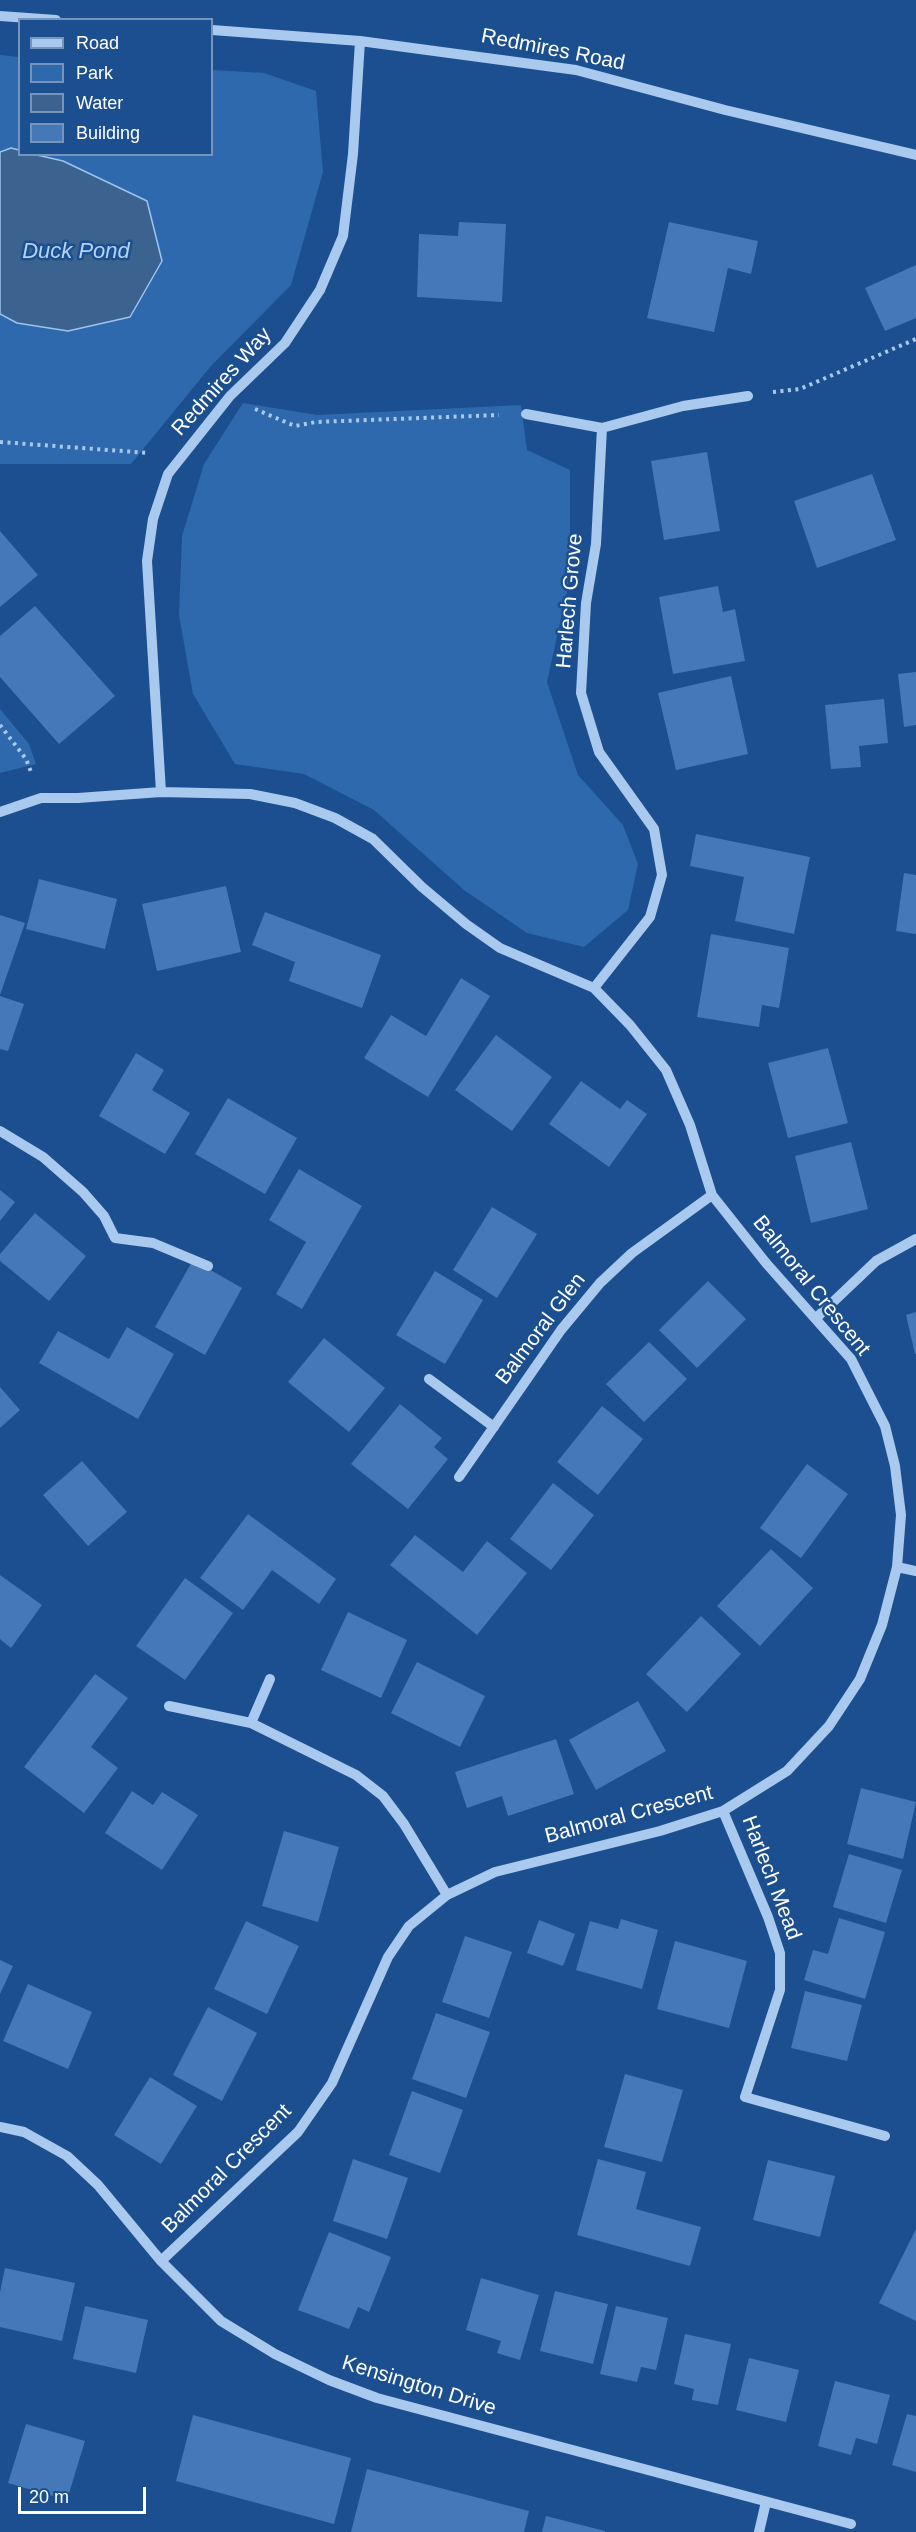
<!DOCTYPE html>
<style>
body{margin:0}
#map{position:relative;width:916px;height:2532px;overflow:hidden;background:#1b4f8f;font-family:Arial,sans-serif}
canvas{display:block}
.legend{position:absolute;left:18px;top:18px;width:195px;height:138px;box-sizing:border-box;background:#1b4f8f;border:2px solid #7695bc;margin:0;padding:8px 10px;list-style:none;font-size:18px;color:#fff}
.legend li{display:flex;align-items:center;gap:12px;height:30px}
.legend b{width:30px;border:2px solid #7695bc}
.scale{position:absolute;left:18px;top:2487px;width:128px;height:27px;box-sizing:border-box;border:3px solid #fff;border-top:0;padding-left:8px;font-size:18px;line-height:21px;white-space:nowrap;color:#fff;-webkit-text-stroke:4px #1b4f8f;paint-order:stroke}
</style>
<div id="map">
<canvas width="916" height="2532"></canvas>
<ul class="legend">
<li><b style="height:8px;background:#a9c9ee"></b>Road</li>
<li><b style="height:16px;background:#2e69ad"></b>Park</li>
<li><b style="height:16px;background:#3c6290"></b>Water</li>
<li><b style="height:16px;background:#4478b7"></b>Building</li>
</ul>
<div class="scale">20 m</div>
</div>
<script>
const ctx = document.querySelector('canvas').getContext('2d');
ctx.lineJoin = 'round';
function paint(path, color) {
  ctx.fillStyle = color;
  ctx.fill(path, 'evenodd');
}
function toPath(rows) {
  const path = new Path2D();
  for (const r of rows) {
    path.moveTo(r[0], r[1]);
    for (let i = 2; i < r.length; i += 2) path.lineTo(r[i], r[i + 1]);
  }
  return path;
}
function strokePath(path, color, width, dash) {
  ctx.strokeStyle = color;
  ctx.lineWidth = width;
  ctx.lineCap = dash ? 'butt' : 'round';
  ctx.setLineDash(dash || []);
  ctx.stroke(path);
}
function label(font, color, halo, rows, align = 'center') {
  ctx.font = font + ' Arial,sans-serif';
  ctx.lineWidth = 5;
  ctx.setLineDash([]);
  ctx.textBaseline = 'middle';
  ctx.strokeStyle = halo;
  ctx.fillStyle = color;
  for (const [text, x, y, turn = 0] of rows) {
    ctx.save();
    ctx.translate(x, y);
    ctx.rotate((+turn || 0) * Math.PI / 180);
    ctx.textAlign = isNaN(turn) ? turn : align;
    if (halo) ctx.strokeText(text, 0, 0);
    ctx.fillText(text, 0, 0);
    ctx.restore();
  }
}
paint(toPath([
 [0,55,19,57,20,154,212,154,212,70,264,73,316,91,323,172,291,285,211,366,131,464,0,464],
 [243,403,317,415,521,405,527,450,570,470,570,577,547,682,578,775,623,825,638,864,628,910,584,947,527,933,464,890,374,810,304,774,235,764,193,694,179,615,182,536,204,464],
 [0,709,29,744,36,764,0,773]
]), '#2e69ad');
const water = toPath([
 [11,148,19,150,20,154,37,155,63,161,147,201,162,261,130,317,68,331,17,323,0,314,0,152,11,148]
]);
paint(water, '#3c6290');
strokePath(water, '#9cc4f0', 1.5);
paint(toPath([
 [459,222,506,224,502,302,417,297,419,234,458,236],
 [669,222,758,241,751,274,728,268,714,332,647,318],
 [916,265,916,318,885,331,865,288],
 [707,452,720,531,664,540,651,461],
 [872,474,896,540,817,568,794,501],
 [0,531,38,575,0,607],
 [718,586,723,612,735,609,745,661,673,674,659,597],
 [35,606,115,696,59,744,0,677,0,636],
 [916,672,916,725,904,727,898,674],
 [731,676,748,754,676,770,658,693],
 [884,699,888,743,859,746,861,767,831,769,825,705],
 [696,834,810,857,794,934,735,921,744,877,690,866],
 [904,873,916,875,916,934,896,931],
 [39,879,117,899,105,949,26,929],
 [226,886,241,952,157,971,142,904],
 [265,912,381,955,362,1008,289,981,295,962,252,945],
 [0,915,25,923,0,995],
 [711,934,789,948,779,1008,762,1005,759,1027,697,1017],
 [461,978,490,996,428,1097,364,1058,391,1015,426,1036],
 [0,996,24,1004,8,1051,0,1049],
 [496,1035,552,1077,512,1131,455,1090],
 [828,1048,848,1123,788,1138,768,1063],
 [136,1053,164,1070,152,1090,190,1113,165,1154,99,1116],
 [581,1081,620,1109,627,1100,647,1114,609,1167,549,1124],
 [228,1098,297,1138,265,1194,195,1154],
 [851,1142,868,1209,811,1223,795,1156],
 [299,1169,362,1206,302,1309,276,1294,306,1242,269,1220],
 [0,1190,15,1202,0,1221],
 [492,1207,537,1234,497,1298,453,1270],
 [35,1213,86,1256,49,1301,0,1261,0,1254],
 [193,1260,242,1288,205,1355,155,1327],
 [435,1271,483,1300,445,1364,396,1335],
 [708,1281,746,1319,697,1368,659,1330],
 [916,1312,916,1354,915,1354,906,1315],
 [127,1327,174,1354,138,1419,39,1363,58,1331,109,1359],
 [324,1338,385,1388,349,1432,288,1382],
 [649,1342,687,1379,644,1422,606,1384],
 [0,1387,20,1410,0,1428],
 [400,1404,442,1438,434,1447,448,1459,408,1509,351,1464],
 [602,1406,643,1439,598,1495,557,1462],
 [82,1461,127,1512,88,1546,43,1495],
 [807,1464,848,1494,801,1558,760,1528],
 [553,1483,594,1515,551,1570,510,1539],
 [248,1514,336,1579,319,1604,272,1570,243,1610,200,1578],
 [415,1535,463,1572,487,1541,527,1573,477,1635,390,1565],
 [771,1549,813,1588,760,1646,717,1606],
 [0,1575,42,1605,11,1648,0,1639],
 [185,1578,233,1613,185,1680,136,1646],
 [348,1612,407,1640,381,1698,321,1670],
 [701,1616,741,1654,687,1712,646,1674],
 [417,1662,485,1696,460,1747,391,1713],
 [95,1674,128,1698,91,1747,118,1768,84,1813,24,1767],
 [638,1701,666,1751,596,1790,569,1740],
 [556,1739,574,1794,508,1816,502,1796,467,1808,455,1772],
 [861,1788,916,1802,903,1859,847,1844],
 [132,1791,153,1805,162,1792,198,1815,162,1870,105,1833],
 [284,1831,339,1847,318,1922,262,1906],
 [849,1854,902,1870,886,1923,833,1907],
 [839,1918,885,1932,865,1999,804,1980,813,1950,828,1954],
 [621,1919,658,1930,642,1989,576,1970,590,1921,618,1929],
 [539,1920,575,1934,563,1966,527,1953],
 [246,1921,299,1946,267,2014,214,1989],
 [465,1936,512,1952,489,2018,442,2002],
 [675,1941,747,1961,729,2028,657,2009],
 [0,1960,13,1966,0,1994],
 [28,1984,92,2012,68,2069,3,2041],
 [805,1991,862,2005,847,2061,791,2048],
 [208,2007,257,2033,222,2101,173,2075],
 [436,2013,490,2032,466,2098,412,2079],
 [625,2074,683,2090,662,2162,604,2147],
 [150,2077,197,2106,161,2164,114,2135],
 [412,2091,463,2110,440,2173,389,2155],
 [353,2159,408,2178,387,2239,333,2221],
 [598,2159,646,2172,636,2209,701,2227,690,2266,577,2235],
 [768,2160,835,2176,820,2237,753,2220],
 [916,2229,916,2321,879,2303],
 [329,2232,391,2257,369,2312,358,2307,349,2329,298,2310],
 [5,2268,75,2283,62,2341,0,2327,0,2292],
 [481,2278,539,2295,520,2360,497,2353,501,2341,466,2330],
 [555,2291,608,2304,593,2364,540,2351],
 [85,2306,148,2320,136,2373,73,2359],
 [616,2306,668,2318,656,2370,641,2367,637,2382,600,2374],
 [685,2334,731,2344,718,2405,692,2400,694,2389,674,2384],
 [749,2358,799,2370,786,2422,736,2410],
 [835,2381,890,2395,877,2444,856,2438,851,2455,818,2446],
 [907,2414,916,2416,916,2472,892,2465],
 [193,2415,351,2458,334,2524,176,2481],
 [26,2424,85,2441,67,2500,8,2483],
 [367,2469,529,2511,524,2532,351,2532],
 [546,2516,605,2531,605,2532,542,2532]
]), '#4478b7');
strokePath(toPath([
 [773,392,800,389,916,339],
 [255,409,295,426,316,422,499,415],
 [0,442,149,453],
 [0,725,26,759,31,772]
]), '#a9c9ee', 4, [3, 4.5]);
strokePath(toPath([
 [0,16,56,20],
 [212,30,360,41,576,70,725,110,916,155],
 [526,414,602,428,683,406,748,396],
 [161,792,147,561,153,519,168,474,230,396,285,343,320,290,343,236,353,154,360,41],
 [0,812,41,798,78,798,161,792,250,794,295,803,335,818,373,839,422,887,466,924,500,948,594,988,630,1025,666,1070,690,1125,712,1195,766,1263,851,1359,885,1426,895,1466,901,1515,897,1567,882,1625,860,1679,829,1726,787,1771,723,1811,660,1831,495,1872,447,1895,409,1926,388,1957,332,2083,298,2132,161,2261],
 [594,988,650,917,662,875,654,829,599,752,581,693,586,603,596,544,602,428],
 [0,1131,43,1157,83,1192,104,1216,115,1238,153,1243,208,1266],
 [816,1318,876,1261,916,1239],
 [429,1379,494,1427],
 [459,1477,561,1330,600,1283,632,1253,712,1195],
 [897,1567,916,1571],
 [169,1706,251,1723,356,1775,383,1796,404,1824,447,1895],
 [251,1723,270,1679],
 [723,1811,768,1917,780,1953,780,1990,745,2097,885,2136],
 [0,2127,24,2132,67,2156,98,2185,161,2261,221,2321,275,2354,329,2380,377,2398,851,2524],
 [759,2532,766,2502]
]), '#a9c9ee', 10);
label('21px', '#fff', '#1b4f8f', [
 ["Redmires Road",553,50,11],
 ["Redmires Way",222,382,-48],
 ["Harlech Grove",570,601,-85],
 ["Balmoral Crescent",811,1286,51],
 ["Balmoral Glen",541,1329,-53],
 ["Balmoral Crescent",629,1815,-15],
 ["Harlech Mead",771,1878,69],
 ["Balmoral Crescent",227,2169,-45],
 ["Kensington Drive",419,2386,17]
]);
label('italic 22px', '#b5d3f5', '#1b4f8f', [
 ["Duck Pond",76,252]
]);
</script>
